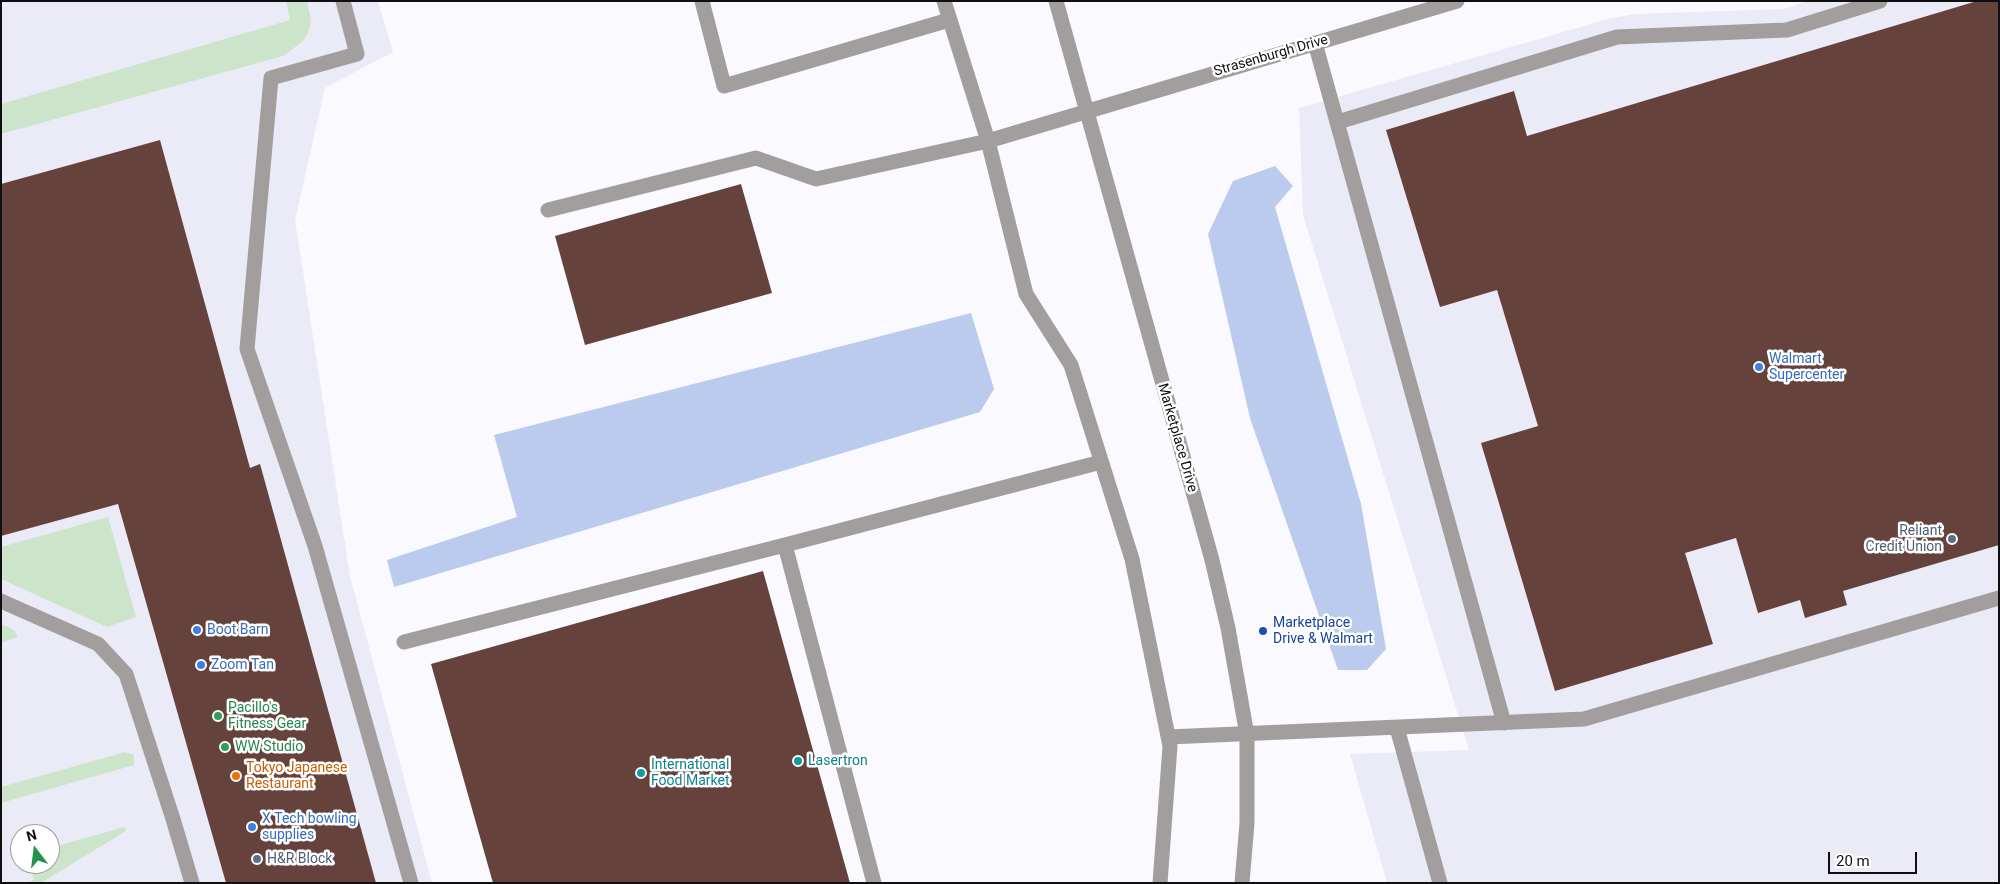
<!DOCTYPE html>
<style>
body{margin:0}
#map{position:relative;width:2000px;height:884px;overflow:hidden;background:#f9f9ff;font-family:Roboto,sans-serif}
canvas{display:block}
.frame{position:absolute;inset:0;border:2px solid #0f0f11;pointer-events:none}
.north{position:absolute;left:10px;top:824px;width:50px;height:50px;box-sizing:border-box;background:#fff;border:1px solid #9f9fa0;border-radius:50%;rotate:345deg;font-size:14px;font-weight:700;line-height:20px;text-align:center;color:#0f0f11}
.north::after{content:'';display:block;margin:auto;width:18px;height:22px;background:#23934c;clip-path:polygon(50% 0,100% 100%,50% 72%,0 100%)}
.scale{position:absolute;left:1828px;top:852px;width:89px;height:22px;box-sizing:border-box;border:2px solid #0f0f11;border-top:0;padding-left:6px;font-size:15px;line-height:18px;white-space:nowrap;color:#0f0f11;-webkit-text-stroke:4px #fff;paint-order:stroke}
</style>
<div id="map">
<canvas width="2000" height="884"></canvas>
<div class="frame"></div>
<div class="north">N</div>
<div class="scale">20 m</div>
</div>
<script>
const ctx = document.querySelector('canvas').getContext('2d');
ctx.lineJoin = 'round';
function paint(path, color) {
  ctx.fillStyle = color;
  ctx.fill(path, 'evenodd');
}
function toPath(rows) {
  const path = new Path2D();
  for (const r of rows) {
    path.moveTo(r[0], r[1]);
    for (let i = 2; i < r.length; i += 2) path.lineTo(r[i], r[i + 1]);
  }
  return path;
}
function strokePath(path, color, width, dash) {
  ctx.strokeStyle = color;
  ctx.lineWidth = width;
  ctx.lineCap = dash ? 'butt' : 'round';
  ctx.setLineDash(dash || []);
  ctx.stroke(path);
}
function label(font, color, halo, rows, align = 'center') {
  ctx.font = font + ' Roboto,sans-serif';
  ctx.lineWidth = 5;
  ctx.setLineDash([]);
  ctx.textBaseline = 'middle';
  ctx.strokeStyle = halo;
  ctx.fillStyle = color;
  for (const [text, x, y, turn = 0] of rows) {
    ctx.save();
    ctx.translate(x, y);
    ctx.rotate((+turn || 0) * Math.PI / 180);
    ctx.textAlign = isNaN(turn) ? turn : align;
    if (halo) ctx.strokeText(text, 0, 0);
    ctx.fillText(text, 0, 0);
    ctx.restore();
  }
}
paint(toPath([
 [1,1,378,1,393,52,325,88,295,220,350,576,432,883,1,883],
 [20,834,50,834,50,864,20,864],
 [1808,1,1999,1,1999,883,1387,883,1350,754,1469,750,1303,215,1299,108,1612,18,1635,14,1784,9]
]), '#ebebf8');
paint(toPath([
 [286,1,307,1,311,21,308,33,302,42,283,56,1,134,1,104,290,20],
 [108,517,136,617,107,627,1,579,1,547],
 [1,624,14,630,18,637,1,643],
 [125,752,134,755,134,765,1,803,1,787],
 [124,827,126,830,124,832,41,883,25,883,34,880,29,864,50,864,50,848]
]), '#cce4ca');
paint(toPath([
 [1275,166,1293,186,1275,207,1361,504,1386,649,1367,670,1338,670,1250,418,1208,234,1233,181],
 [971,313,994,389,980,412,394,587,387,560,517,517,494,435]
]), '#bacbed');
paint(toPath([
 [1977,1,1999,1,1999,545,1843,591,1847,605,1805,618,1800,600,1758,613,1736,538,1685,553,1713,644,1555,691,1481,443,1538,426,1497,290,1440,307,1386,130,1514,91,1527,136],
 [160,140,250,468,260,464,376,883,226,883,118,504,1,536,1,184],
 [741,184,772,293,585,345,555,236],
 [763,571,850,883,493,883,431,664]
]), '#66423c');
strokePath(toPath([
 [343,1,357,54,271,78,247,349,315,546,411,883],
 [702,1,724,86,949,20],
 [944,1,988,141,1026,294,1071,365,1132,559,1170,746,1160,883],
 [1056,1,1212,560,1228,628,1247,735,1247,823,1242,883],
 [1315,43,1504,723],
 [1338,122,1617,37,1787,30,1880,1],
 [548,210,756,158,816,179,988,141,1457,1],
 [785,545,1101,462],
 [1,601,98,644,126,674,173,819,192,883],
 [404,642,785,545,874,883],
 [1397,728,1440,883],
 [1168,737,1584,719,1999,598]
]), '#a19e9d', 15);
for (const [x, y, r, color] of [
 [1759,367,5,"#3f7fe0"],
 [1952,539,5,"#5c6f8a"],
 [197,630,5,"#3f7fe0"],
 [1263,631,5,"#1a4fb4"],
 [201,665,5,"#3f7fe0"],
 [218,716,5,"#2e9e5b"],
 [225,747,5,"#2e9e5b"],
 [798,761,5,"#0f9aa8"],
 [641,773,5,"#0f9aa8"],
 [236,776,5,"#e8710a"],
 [252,827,5,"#3f7fe0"],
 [257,859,5,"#5c6f8a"]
]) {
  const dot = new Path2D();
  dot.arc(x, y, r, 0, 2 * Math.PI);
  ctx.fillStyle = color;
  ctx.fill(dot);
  strokePath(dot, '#fff', 2);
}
label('14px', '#0f0f11', '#fff', [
 ["Strasenburgh Drive",1271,56,-16],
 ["Marketplace Drive",1177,438,74]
]);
label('14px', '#366cbe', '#fff', [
 ["Walmart",1769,359],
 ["Supercenter",1769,375],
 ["Boot Barn",207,630],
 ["Zoom Tan",211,665],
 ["X Tech bowling",262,819],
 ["supplies",262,835]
], 'left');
label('14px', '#4e5e75', '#fff', [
 ["Reliant",1942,531],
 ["Credit Union",1942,547],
 ["H&R Block",267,859,"left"]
], 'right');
label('14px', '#164399', '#fff', [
 ["Marketplace",1273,623],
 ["Drive & Walmart",1273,639]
], 'left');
label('14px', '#27864d', '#fff', [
 ["Pacillo's",228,708],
 ["Fitness Gear",228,724],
 ["WW Studio",235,747]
], 'left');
label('14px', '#0d838f', '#fff', [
 ["Lasertron",808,761],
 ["International",651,765],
 ["Food Market",651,781]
], 'left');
label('14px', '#c56008', '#fff', [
 ["Tokyo Japanese",246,768],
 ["Restaurant",246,784]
], 'left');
</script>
